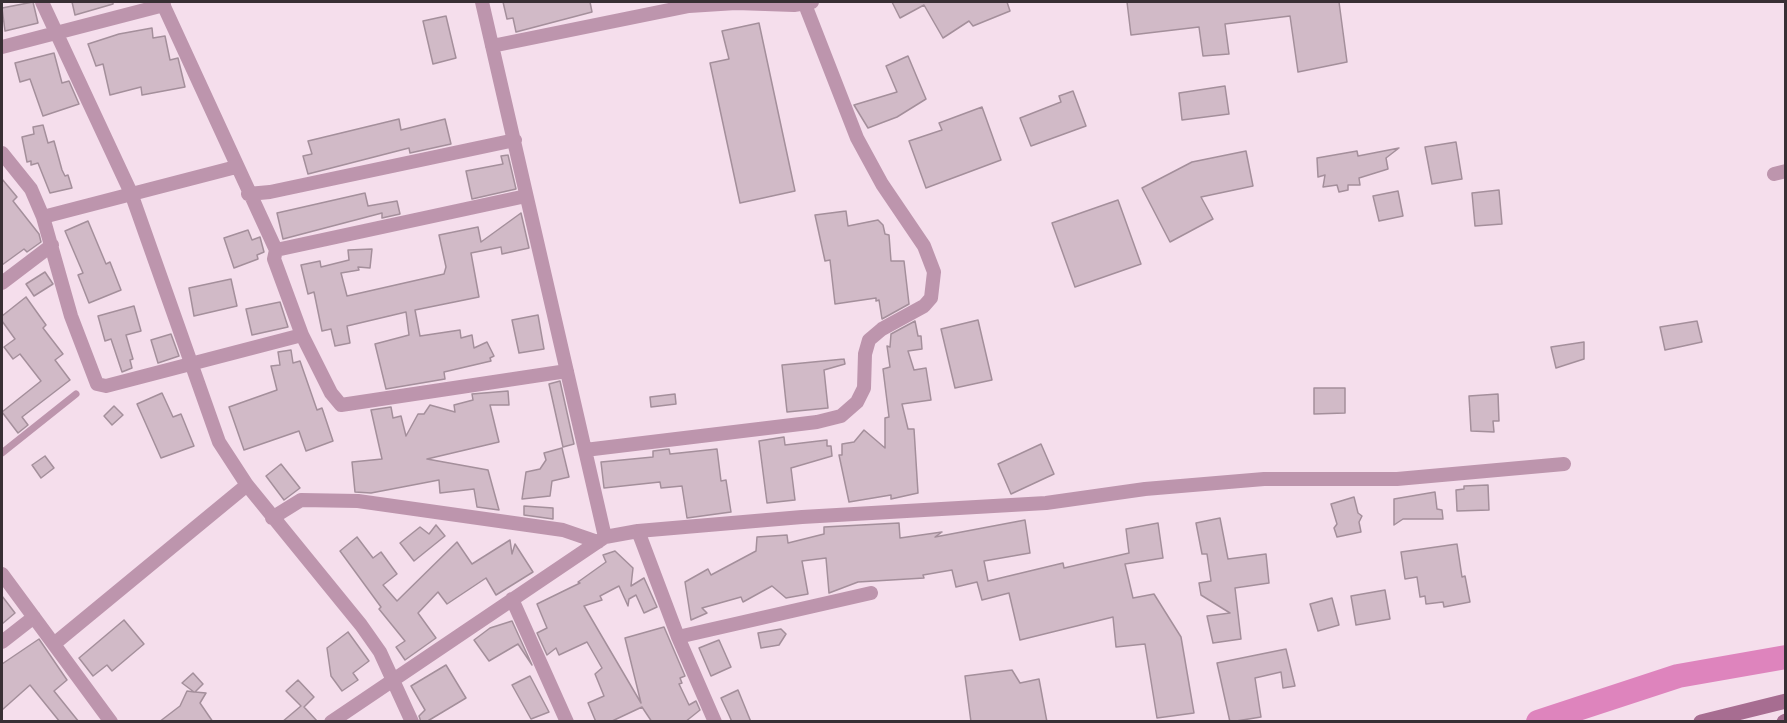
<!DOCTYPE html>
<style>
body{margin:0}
#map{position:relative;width:1787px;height:723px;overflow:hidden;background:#f5deec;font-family:Raleway,sans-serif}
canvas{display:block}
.frame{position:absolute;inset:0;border:3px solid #382f34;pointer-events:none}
</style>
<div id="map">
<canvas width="1787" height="723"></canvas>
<div class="frame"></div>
</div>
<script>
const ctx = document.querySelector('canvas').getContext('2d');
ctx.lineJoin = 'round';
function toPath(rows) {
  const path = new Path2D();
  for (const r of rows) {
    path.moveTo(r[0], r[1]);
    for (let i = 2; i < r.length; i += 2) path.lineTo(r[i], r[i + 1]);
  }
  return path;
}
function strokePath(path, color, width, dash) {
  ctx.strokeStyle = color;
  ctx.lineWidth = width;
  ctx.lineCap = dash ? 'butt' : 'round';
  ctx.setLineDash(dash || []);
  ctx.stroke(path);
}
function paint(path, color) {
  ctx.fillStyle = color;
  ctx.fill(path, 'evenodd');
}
strokePath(toPath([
 [1538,722,1678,676,1786,657]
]), '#de84bd', 24);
const building = toPath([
 [33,2,38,23,5,31,2,8,33,2],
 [72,2,113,2,113,4,75,15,72,2],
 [503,2,590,2,592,12,516,32,513,18,507,19,503,2],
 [892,2,1007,2,1010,11,973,26,969,21,943,38,924,5,900,18,892,2],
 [1127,2,1339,2,1347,62,1298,72,1290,16,1225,24,1229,54,1203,56,1199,27,1131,35,1127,2],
 [446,16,456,58,433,64,423,21,446,16],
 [759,23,795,191,740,203,710,63,729,59,722,31,759,23],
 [152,28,153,38,165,36,170,60,178,58,185,87,142,95,141,87,110,95,103,64,96,66,88,44,119,34,152,28],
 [54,53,62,83,69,81,79,104,43,116,30,79,20,82,15,63,54,53],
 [908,56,926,99,897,117,868,128,854,105,897,92,886,66,908,56],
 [1225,86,1229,114,1182,120,1179,93,1225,86],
 [1073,91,1086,126,1031,146,1020,118,1061,102,1059,96,1073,91],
 [982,107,1001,160,926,188,909,141,942,130,939,123,982,107],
 [399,119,401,130,445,119,451,144,410,153,409,148,308,174,303,156,312,154,308,141,399,119],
 [43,125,48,143,54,141,62,170,65,176,68,175,72,188,50,193,38,163,31,165,31,161,27,162,22,137,34,134,33,127,43,125],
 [1456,142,1462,179,1432,184,1425,147,1456,142],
 [1399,148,1386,158,1388,169,1359,178,1360,185,1348,185,1348,190,1339,192,1337,185,1323,187,1325,175,1318,177,1317,158,1357,151,1358,156,1399,148],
 [1246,151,1253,186,1201,197,1213,219,1170,242,1142,188,1192,162,1246,151],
 [508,155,516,189,472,199,466,171,503,164,501,156,508,155],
 [2,179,17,197,13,201,39,234,41,242,27,252,24,249,2,265,2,179],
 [1499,190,1502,224,1475,226,1472,193,1499,190],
 [1398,191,1403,216,1379,221,1373,196,1398,191],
 [365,193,368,206,397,201,400,214,382,218,382,213,283,239,277,213,365,193],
 [1118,200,1141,264,1075,287,1052,223,1118,200],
 [846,211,848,226,878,220,883,225,885,234,889,235,891,261,904,261,909,304,882,319,879,300,876,301,876,298,835,304,830,260,825,261,815,215,846,211],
 [521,213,529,248,502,254,501,247,471,253,479,297,415,310,420,336,460,330,461,338,472,335,474,348,487,342,494,356,490,358,491,361,444,372,445,379,386,389,375,344,409,335,406,312,347,326,350,343,335,346,331,329,322,331,314,292,308,294,301,265,320,261,321,267,349,260,348,250,372,249,370,268,358,267,359,270,341,273,347,296,444,274,446,267,439,235,478,227,481,242,521,213],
 [88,221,106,264,110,262,121,290,89,303,78,275,83,273,65,231,88,221],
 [248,230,252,240,260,237,264,252,257,255,258,259,234,268,224,238,248,230],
 [45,272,53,284,34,296,26,284,45,272],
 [231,279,237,306,194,316,189,288,231,279],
 [26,297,46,325,43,328,63,354,55,360,70,380,22,417,28,425,18,433,2,412,41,381,20,354,13,359,4,347,15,339,2,321,2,316,26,297],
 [280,302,288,327,252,335,246,309,280,302],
 [134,306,141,331,126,335,133,359,130,360,132,368,122,372,111,339,105,341,98,316,134,306],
 [538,315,544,349,519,353,512,320,538,315],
 [978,320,992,380,955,388,941,329,978,320],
 [915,321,918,336,921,336,922,349,908,351,914,370,926,368,931,400,902,404,908,429,914,429,918,493,891,499,891,495,849,502,839,455,842,455,842,444,854,442,864,430,885,448,885,418,889,417,883,369,890,367,887,346,890,347,891,334,915,321],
 [1697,321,1702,342,1665,350,1660,327,1697,321],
 [171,334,179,356,158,363,151,340,171,334],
 [1584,342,1584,359,1556,368,1551,347,1584,342],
 [291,350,293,363,300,361,317,410,322,408,333,441,306,451,299,431,244,450,229,407,277,390,271,366,280,365,278,352,291,350],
 [844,359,845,364,824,370,828,408,787,412,782,365,844,359],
 [560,381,574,444,563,447,549,384,560,381],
 [1314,388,1345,388,1345,413,1314,414,1314,388],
 [508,391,509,405,490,405,499,442,427,459,488,470,499,510,477,507,474,489,440,493,439,480,371,493,355,492,352,462,382,459,371,410,391,407,393,418,401,416,406,436,418,414,424,414,430,405,455,412,454,405,473,400,472,394,508,391],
 [162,393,173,417,181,414,194,446,161,458,137,404,162,393],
 [675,394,676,404,651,407,650,397,675,394],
 [1498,394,1499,421,1493,421,1494,432,1471,431,1469,396,1498,394],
 [114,406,123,415,112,425,104,416,114,406],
 [784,437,785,445,827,440,827,446,831,446,832,456,791,468,795,500,767,503,759,441,784,437],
 [1041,444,1054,474,1011,494,998,464,1041,444],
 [562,448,569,477,552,481,550,496,522,499,526,472,540,469,546,460,544,453,562,448],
 [669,449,670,454,717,449,721,481,726,480,731,512,687,518,682,486,661,488,660,482,604,488,601,462,653,457,653,451,669,449],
 [45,456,54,468,41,478,32,465,45,456],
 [281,464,300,488,284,500,266,476,281,464],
 [1488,485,1489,510,1457,511,1456,490,1464,489,1464,486,1488,485],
 [1435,492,1437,509,1442,510,1443,519,1403,519,1394,525,1394,499,1435,492],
 [1354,497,1358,513,1362,516,1359,522,1361,532,1337,537,1334,528,1337,524,1331,504,1354,497],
 [524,506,553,508,553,519,524,515,524,506],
 [1220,518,1228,559,1266,554,1269,583,1235,588,1241,639,1213,643,1207,616,1230,613,1201,595,1199,583,1211,581,1207,554,1202,554,1196,523,1220,518],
 [1025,520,1030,553,984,561,988,581,1063,563,1064,568,1129,553,1126,529,1158,523,1163,558,1125,564,1133,598,1154,594,1181,637,1194,713,1157,718,1145,644,1116,647,1113,617,1020,640,1009,593,982,600,977,582,956,587,952,570,923,575,924,578,858,582,829,593,826,558,802,561,808,594,786,598,772,586,743,602,741,597,702,608,707,613,691,620,685,582,708,569,711,575,756,551,757,537,787,535,788,543,824,534,824,527,899,523,900,538,942,532,935,537,1025,520],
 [436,525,445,536,414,561,400,543,420,527,429,534,436,525],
 [357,537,373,558,381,552,397,574,383,585,397,601,457,542,472,564,510,540,512,554,515,544,533,572,496,595,486,578,447,604,438,592,418,613,436,638,405,660,396,647,405,641,379,609,381,607,340,551,357,537],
 [1457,544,1462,577,1465,576,1470,602,1444,607,1443,602,1426,604,1425,596,1420,597,1417,577,1405,579,1401,552,1457,544],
 [615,551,633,568,631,586,644,578,657,607,644,613,636,595,629,599,628,606,619,586,600,596,602,600,584,606,641,703,625,638,664,627,685,676,680,678,682,683,679,684,689,705,696,701,700,710,685,722,652,722,642,707,610,722,596,722,588,703,604,696,595,674,602,668,587,642,559,655,556,648,547,655,537,633,547,628,537,604,580,583,578,582,606,562,603,555,615,551],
 [1385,590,1390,619,1356,625,1351,596,1385,590],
 [2,596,15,613,2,624,2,596],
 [1332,598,1339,625,1318,631,1310,604,1332,598],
 [124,620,144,644,112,671,107,665,93,676,79,658,124,620],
 [512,621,532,665,518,644,489,661,474,640,490,628,512,621],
 [781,629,786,634,779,645,761,648,758,633,781,629],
 [348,632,369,661,353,673,358,680,342,691,331,676,327,648,348,632],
 [39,639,67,680,54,691,79,722,60,722,30,685,2,710,2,664,39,639],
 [719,640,731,667,711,676,699,648,719,640],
 [1286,649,1295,686,1283,688,1281,672,1255,678,1261,717,1230,722,1217,663,1286,649],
 [446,665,466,698,426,722,421,722,419,716,425,710,411,686,446,665],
 [1012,670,1020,683,1039,679,1047,722,971,722,965,676,1012,670],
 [193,673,203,684,195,692,206,693,200,703,213,722,159,722,180,706,187,691,194,692,182,683,193,673],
 [530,676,549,712,531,719,512,685,530,676],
 [298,680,314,697,304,707,318,722,282,722,301,706,286,691,298,680],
 [738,690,751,722,732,722,729,715,721,698,738,690]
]);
paint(building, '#d1bac7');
strokePath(building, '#a48f9b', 1.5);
strokePath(toPath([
 [2,453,76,394]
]), '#bd95ad', 7);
strokePath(toPath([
 [42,2,131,193,219,442,247,485,361,625,380,652,412,722],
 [162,2,276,250],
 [492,46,689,6,736,3,794,5,812,2],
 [2,47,164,5],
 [2,153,31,189,43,217,71,316,97,384,106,386,302,335],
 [1774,174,1786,171],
 [248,194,270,192,515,140],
 [526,196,276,250,274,259,302,335,331,393,341,405,567,371],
 [43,217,236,167],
 [2,283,52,245],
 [585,450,817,422,841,416,857,402,864,388,865,354,869,340,882,329,924,306,931,298,934,272,924,246,882,184,857,138,804,2],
 [272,518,301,500,358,501,563,530,598,542],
 [638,531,678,637,715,722],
 [605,537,638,531,802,517,1046,503,1145,489,1264,479,1397,479,1564,464],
 [2,574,111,722],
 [512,599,567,722],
 [678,637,871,593],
 [2,642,34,617],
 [54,644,247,485],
 [331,722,605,537,482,2]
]), '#bd95ad', 14);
strokePath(toPath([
 [1701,722,1786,701],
 [1784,722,1786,721]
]), '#a76d91', 15);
</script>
